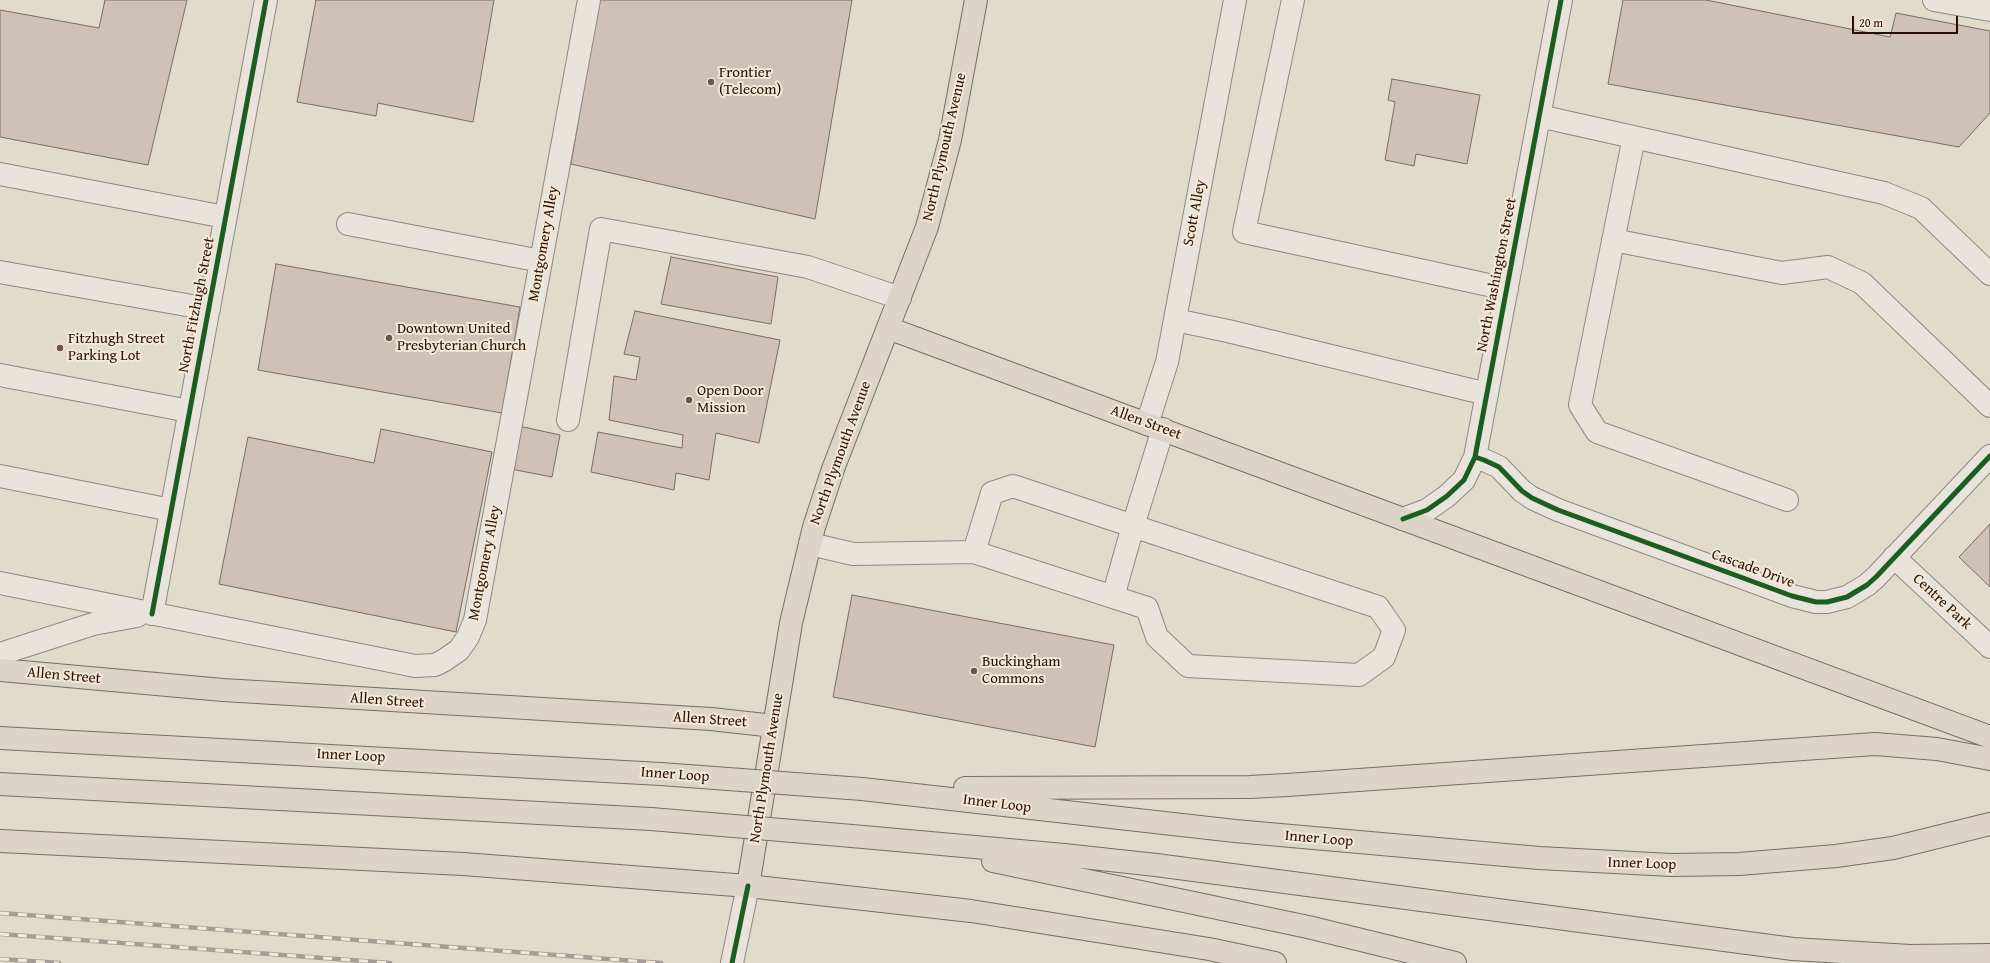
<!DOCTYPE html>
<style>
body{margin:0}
#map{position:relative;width:1990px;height:963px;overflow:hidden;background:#e1dbca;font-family:"Gentium Book Plus",serif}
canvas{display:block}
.scale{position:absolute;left:1852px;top:16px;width:106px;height:18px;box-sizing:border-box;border:2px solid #2c0e03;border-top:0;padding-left:5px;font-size:12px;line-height:14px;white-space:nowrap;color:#2c0e03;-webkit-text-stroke:3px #f2ead6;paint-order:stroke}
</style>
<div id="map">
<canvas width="1990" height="963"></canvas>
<div class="scale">20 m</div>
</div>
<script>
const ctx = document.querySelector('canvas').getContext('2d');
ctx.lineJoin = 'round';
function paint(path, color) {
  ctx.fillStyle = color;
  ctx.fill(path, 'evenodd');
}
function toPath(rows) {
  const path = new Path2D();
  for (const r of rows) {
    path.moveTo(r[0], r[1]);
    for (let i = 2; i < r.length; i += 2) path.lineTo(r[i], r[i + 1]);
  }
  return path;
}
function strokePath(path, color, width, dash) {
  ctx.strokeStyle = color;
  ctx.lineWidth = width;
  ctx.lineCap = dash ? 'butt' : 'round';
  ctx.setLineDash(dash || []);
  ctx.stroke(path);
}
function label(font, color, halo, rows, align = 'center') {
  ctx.font = font + ' "Gentium Book Plus",serif';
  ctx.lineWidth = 4;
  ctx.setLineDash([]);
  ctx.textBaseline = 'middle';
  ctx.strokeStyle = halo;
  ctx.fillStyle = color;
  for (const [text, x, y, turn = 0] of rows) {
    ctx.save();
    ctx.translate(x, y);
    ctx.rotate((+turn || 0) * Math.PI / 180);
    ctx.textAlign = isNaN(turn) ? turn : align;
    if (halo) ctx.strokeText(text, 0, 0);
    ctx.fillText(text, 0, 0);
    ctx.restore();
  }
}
const building = toPath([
 [105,0,187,0,148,165,0,137,0,10,99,28,105,0],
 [316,0,494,0,473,122,378,103,376,116,297,102,316,0],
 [599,0,852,0,815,219,571,164,599,0],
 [1623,0,1706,0,1890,37,1896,13,1990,31,1990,113,1959,147,1608,84,1623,0],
 [1392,79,1480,95,1467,164,1416,154,1414,166,1385,160,1395,102,1388,100,1392,79],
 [671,257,778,277,771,324,661,304,671,257],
 [276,264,520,307,502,413,258,370,276,264],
 [635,311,780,340,759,443,716,433,709,480,676,473,674,490,591,472,598,432,682,448,683,435,609,420,614,376,636,380,640,357,624,354,635,311],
 [519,426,560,435,552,477,511,469,519,426],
 [381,429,492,452,456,632,219,584,248,437,374,463,381,429],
 [1990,524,1990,587,1959,557,1990,524],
 [852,595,1114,645,1095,747,833,697,852,595]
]);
paint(building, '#cfc1b6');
strokePath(building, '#766e64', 1);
const minor = toPath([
 [1293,0,1244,232,1507,289],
 [1934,0,1990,10],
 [1539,116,1884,193,1921,208,1990,274],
 [1634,137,1580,405,1597,432,1787,500],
 [0,174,225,217],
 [348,224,541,261],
 [1613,240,1782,273,1828,267,1862,283,1990,406],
 [0,272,209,309],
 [1175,320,1228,331,1487,394],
 [0,375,189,411],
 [568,420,601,229,808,267,900,298],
 [1147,424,1167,362,1235,0],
 [1475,457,1484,460,1499,467,1522,491,1532,498,1558,510,1792,596,1816,602,1827,602,1847,597,1867,585,1876,577,1990,456],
 [0,476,171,510],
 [1403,519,1427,510,1447,496,1464,480,1475,457,1561,0],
 [810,544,853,554,974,552],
 [1894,557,1990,647],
 [0,583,415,666,435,665,443,661,459,650,468,637,475,620,589,0],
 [1113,597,1133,526,1013,486,992,493,974,552,1113,597,1147,608,1157,637,1188,666,1359,675,1384,657,1394,630,1378,607,1133,526,1163,429],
 [152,614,266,0],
 [0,654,93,624,137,616],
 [732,963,748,886]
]);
const major = toPath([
 [888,328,1403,519],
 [0,670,223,690,711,719,774,726],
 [0,841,463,864,748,886,791,623,814,527,833,469,927,227,950,140,976,0]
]);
const highway = toPath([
 [1403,519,1990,737],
 [0,738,661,774],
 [0,784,651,819],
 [965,788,1250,787,1287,785,1875,744,1937,749,1990,759],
 [862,789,1235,831,1539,858,1671,865,1739,864,1836,856,1893,848,1990,824],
 [852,836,1064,855,1156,865,1793,949,1910,956,1990,955],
 [993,861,1308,927,1455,963],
 [748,886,971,911,1209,949,1275,963]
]);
strokePath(minor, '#90887e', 24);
strokePath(major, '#766e64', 24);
strokePath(highway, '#766e64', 24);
strokePath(minor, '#e8e4dc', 22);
strokePath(major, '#dbd4c7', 22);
strokePath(highway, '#dbd4c7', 22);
const rail = toPath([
 [0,913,661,963],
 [0,934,390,963],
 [0,959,59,963]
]);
strokePath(rail, '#a39d96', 4.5);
strokePath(rail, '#f2ead6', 3, [9]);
const highwayBridge = toPath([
 [661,774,862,789],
 [651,819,852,836]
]);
strokePath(highwayBridge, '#766e64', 24, []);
strokePath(highwayBridge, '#dbd4c7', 22);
strokePath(toPath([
 [1475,457,1484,460,1499,467,1522,491,1532,498,1558,510,1792,596,1816,602,1827,602,1847,597,1867,585,1876,577,1990,456],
 [1403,519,1427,510,1447,496,1464,480,1475,457,1561,0],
 [152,614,266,0],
 [732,963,748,886]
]), '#1b5e20', 5);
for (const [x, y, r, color] of [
 [711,82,4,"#6b5649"],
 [389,338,4,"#6b5649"],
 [60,348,4,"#6b5649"],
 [689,400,4,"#6b5649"],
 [974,671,4,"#6b5649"]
]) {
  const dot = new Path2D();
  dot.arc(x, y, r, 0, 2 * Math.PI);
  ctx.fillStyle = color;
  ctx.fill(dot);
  strokePath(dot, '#f2ead6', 1.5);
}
label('15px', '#2c0e03', '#f2ead6', [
 ["Frontier",719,73],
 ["(Telecom)",719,90],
 ["Downtown United",397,329],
 ["Presbyterian Church",397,346],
 ["Fitzhugh Street",68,339],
 ["Parking Lot",68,356],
 ["Open Door",697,391],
 ["Mission",697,408],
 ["Buckingham",982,662],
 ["Commons",982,679]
], 'left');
label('15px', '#2c0e03', '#f2ead6', [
 ["North Plymouth Avenue",945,147,-77],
 ["Scott Alley",1195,213,-79],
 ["Montgomery Alley",544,244,-80],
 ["North Washington Street",1497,275,-79],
 ["North Fitzhugh Street",197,305,-79],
 ["Allen Street",1146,423,20],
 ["North Plymouth Avenue",841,453,-70],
 ["Montgomery Alley",485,563,-79],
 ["Cascade Drive",1753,569,20],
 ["Centre Park",1942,602,43],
 ["Allen Street",64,676,5],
 ["Allen Street",387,701,4],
 ["Allen Street",710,720,4],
 ["Inner Loop",351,756,3],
 ["North Plymouth Avenue",767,768,-81],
 ["Inner Loop",675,775,4],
 ["Inner Loop",997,804,7],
 ["Inner Loop",1319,839,5],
 ["Inner Loop",1642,864,2]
]);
</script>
